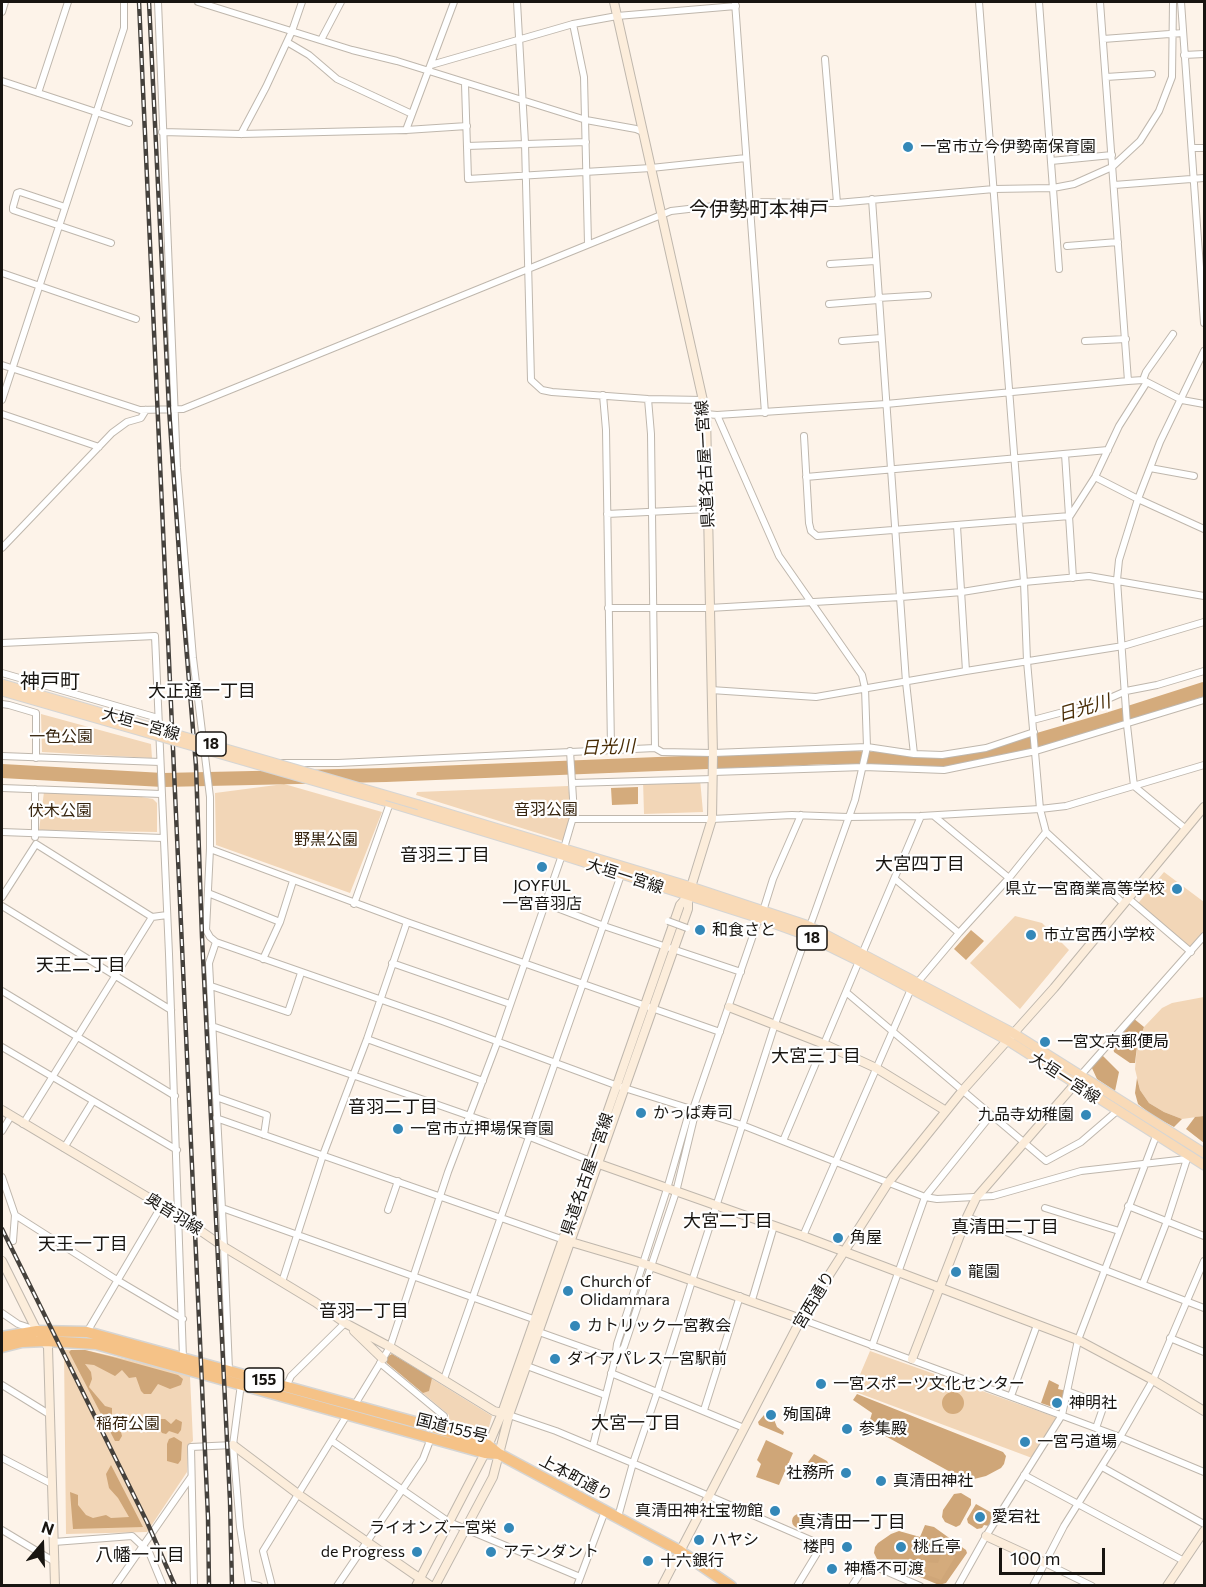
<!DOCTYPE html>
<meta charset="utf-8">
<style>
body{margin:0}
#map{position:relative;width:1206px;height:1587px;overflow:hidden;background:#fdf3e9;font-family:Commissioner,sans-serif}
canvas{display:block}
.frame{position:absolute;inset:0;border:3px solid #181511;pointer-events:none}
.north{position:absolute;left:12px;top:1515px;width:60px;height:60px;-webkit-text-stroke:4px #fff;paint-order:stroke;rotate:19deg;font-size:16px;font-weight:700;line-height:24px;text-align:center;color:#181511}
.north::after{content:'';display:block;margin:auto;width:21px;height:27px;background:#181511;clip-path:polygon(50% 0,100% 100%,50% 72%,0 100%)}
.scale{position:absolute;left:999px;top:1548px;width:106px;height:27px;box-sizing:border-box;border:3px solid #181511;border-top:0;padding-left:8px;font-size:18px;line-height:21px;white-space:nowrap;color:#181511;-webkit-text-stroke:4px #fff;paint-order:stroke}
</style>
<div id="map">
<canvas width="1206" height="1587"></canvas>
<div class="frame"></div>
<div class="north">N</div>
<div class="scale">100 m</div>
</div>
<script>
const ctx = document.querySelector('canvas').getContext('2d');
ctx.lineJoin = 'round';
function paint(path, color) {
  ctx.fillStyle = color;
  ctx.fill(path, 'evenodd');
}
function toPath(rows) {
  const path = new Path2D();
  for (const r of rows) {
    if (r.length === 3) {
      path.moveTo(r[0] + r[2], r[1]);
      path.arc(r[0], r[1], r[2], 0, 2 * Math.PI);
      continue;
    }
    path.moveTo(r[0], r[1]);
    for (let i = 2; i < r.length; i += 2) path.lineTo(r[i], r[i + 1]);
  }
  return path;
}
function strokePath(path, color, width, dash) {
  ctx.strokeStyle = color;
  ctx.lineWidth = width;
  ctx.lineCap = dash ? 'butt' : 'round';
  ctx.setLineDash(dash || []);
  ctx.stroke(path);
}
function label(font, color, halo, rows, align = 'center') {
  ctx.font = font + ' Commissioner,"Noto Sans JP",sans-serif';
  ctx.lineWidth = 4.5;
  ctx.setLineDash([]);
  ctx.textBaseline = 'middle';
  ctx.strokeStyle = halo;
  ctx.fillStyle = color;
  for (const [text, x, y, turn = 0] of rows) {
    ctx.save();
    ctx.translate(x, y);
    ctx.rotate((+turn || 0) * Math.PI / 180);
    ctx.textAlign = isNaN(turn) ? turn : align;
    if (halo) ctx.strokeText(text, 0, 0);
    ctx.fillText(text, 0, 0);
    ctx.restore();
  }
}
paint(toPath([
 [41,714,151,744,152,758,42,752],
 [700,779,703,812,644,814,643,780],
 [284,784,382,812,350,893,216,845,215,793],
 [568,786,570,799,570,819,563,841,416,795,417,792],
 [44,792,136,796,153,799,157,803,157,832,39,830],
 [1164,872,1204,902,1204,932,1190,950,1135,907],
 [1015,916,1042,923,1069,950,1020,1009,970,963],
 [1204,997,1204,1116,1182,1119,1164,1112,1149,1103,1140,1090,1135,1069,1137,1046,1144,1027,1162,1008,1172,1003],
 [64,1350,85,1350,157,1366,190,1376,193,1441,188,1445,187,1472,147,1532,66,1534],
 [870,1351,1055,1417,1056,1420,1032,1458,853,1391],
 [392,1354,492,1416,489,1427,481,1432,476,1433,449,1425,449,1415,387,1363]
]), '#f2d6b7');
paint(toPath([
 [1133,1018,1144,1027,1137,1046,1135,1063,1130,1063,1114,1052,1112,1042],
 [1101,1054,1119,1072,1115,1091,1097,1079,1091,1066],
 [1137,1078,1140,1090,1149,1103,1164,1112,1182,1119,1174,1127,1153,1116,1138,1104,1135,1093],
 [1204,1116,1204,1143,1186,1129,1195,1117],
 [71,1350,85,1350,113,1357,178,1375,183,1379,181,1385,170,1389,158,1384,151,1394,144,1394,141,1391,136,1377,129,1378,122,1370,115,1376,94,1365,85,1364,91,1372,92,1379,89,1387,105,1406,112,1408,112,1418,110,1422,115,1430,121,1432,122,1436,119,1441,115,1441,69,1352],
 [392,1354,432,1378,429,1391,423,1393,387,1363,386,1357],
 [1049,1380,1059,1385,1058,1389,1067,1391,1061,1410,1041,1403],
 [857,1394,1003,1452,1006,1456,1004,1464,1001,1468,986,1476,970,1480,963,1479,869,1427,869,1423,872,1413,853,1400],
 [764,1415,773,1417,777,1427,784,1432,783,1435,759,1425,758,1422],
 [160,1419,165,1419,171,1424,176,1419,182,1422,181,1430,178,1434,169,1431,166,1434,162,1433,158,1426],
 [174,1437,182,1442,181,1460,178,1464,167,1461,167,1444,169,1439],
 [766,1440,793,1453,779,1485,756,1477,761,1464,757,1460],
 [814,1454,827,1461,829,1465,824,1474,809,1465,808,1462],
 [111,1465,143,1527,73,1529,70,1492,78,1495,78,1505,86,1515,93,1518,106,1515,111,1518,129,1517,118,1498,109,1488,106,1474],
 [961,1493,971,1499,971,1505,960,1525,956,1527,945,1522,942,1517,943,1510,954,1494],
 [976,1504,992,1513,994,1518,989,1526,984,1525,982,1528,977,1529,968,1523,967,1519],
 [799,1521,7],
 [925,1525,934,1527,966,1550,967,1553,946,1583,939,1585,877,1559,874,1553,875,1547,878,1543,891,1534,899,1531,920,1537]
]), '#cfa678');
paint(toPath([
 [638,787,638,804,612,805,611,788],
 [971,930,984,941,966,960,954,949],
 [953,1403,11],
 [934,1546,946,1549,955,1557,941,1580,919,1572,922,1561,921,1554,932,1550],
 [936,1550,940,1551,941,1555,938,1563,924,1562,923,1557,930,1555]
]), '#d4ab7c');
strokePath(toPath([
 [2,771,163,780,386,775,831,757,953,762,993,753,1110,719,1204,689]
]), '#d4ab7c', 14);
const street = toPath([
 [158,2,177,468,193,658,210,797,210,849,206,930,210,937,216,942,209,963,224,1247,229,1370],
 [198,2,352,50,397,61,586,120,636,129,643,132],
 [517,2,525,143,531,380,542,390,552,392,648,399,703,400],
 [735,2,765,413],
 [979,2,1024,582,1027,661,1040,809,1046,832,1124,904],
 [1039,2,1059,269],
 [1100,2,1128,381,1143,380,1182,400,1204,404],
 [1181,2,1204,323],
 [2,12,5,2],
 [573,24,584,77,588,244],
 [1103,39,1183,33],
 [321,40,341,2],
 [287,42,309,55,337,79,412,114],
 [1184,55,1204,54],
 [825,59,837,203],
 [431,65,573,24,617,16,736,6],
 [1106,77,1152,74],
 [2,81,129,123],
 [465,84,468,179,651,168,746,158],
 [38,93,68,2],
 [406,130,454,2],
 [162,132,241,134,406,130,467,126],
 [241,134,266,87,292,31,302,2],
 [467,146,586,142],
 [1192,148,1204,148],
 [1051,161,1112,155],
 [1114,185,1204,178],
 [872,199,906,682,914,754],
 [65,207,20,192,17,193,13,207,13,210,111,243],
 [1067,246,1118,242],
 [830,264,875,261],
 [2,273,136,319],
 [878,298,928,295],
 [829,304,878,300],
 [842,341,881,338],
 [1085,341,1126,339],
 [2,365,140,410,183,409,671,211,749,202,837,203,994,189,1053,188,1074,184,1112,167,1140,141,1159,111,1172,77,1173,2],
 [1143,380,1146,372,1173,334],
 [603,395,606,430,611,748],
 [648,399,651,434,655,748],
 [2,400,124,28,124,2],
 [2,414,99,447],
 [717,415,886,404,1128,381],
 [804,436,809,523,811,531,817,536,1070,516,1095,477,1119,426,1147,382],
 [1065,454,1073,578],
 [1150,468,1194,476],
 [806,477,1108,450],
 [1095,477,1138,499,1204,529],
 [607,514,708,509],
 [957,526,966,671],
 [2,548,112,433,127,422,141,418,146,410],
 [608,608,709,608,901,597,962,592,1024,582,1089,576,1204,596],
 [2,643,155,636,169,954,183,1358],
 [2,673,158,718],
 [711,690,816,697,966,671,1123,646,1204,622],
 [2,704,9,705,36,713,36,758],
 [1033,720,1101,702,1126,691,1157,685,1204,671],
 [2,756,160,762],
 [282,763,338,763,655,748,662,752,713,753,867,747,914,754,942,755,986,748,1034,732],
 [713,772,864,767,944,770,1036,751,1204,700],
 [572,783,713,779],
 [2,788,161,794],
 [35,789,35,837],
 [934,816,1009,878],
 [573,819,712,819,792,815,848,817,921,816,1040,809,1066,806,1204,765],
 [1186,829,1134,786,1127,725,1117,580,1119,560,1138,499,1160,442,1204,351],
 [2,832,163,838],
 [210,849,407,922,720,1032],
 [895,879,959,933],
 [208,893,280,922],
 [2,897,36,844,152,917,167,915],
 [1129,899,1191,952],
 [544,903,604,926,741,972],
 [354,904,390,803],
 [2,906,171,1010],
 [763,911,773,879,801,815],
 [216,942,442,1021,618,1086,742,1125,925,1197,937,1199,993,1196,1081,1171,1187,1159,1191,1156],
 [862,954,921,816],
 [263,959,280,922,293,881],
 [392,963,510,1004],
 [917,983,959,933,1009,878,1046,832],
 [211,986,288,1012,301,973],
 [2,991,175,1096],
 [846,992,1046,1161,1081,1142,1117,1111],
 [212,1026,530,1137,593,1162],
 [367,1039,483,1081],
 [2,1047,177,1150],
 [1080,1076,1204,936],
 [216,1097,267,1115,264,1135],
 [216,1118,564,1240],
 [23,1124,152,917],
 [2,1131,11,1116],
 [783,1141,859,961],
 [64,1148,93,1101],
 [2,1177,15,1215,13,1241],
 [1128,1206,1204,1236],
 [1045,1208,1119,1231],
 [222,1210,225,1209,536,1320],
 [388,1210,398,1181],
 [15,1215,117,1280,183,1319],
 [967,1217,1204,1308],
 [803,1236,911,989],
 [1204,1261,1153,1380,1120,1437,1204,1472],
 [282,1282,323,1155,367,1039,407,922],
 [1143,1283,1167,1221,1187,1159],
 [752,1300,774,1226],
 [2,1313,18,1324,33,1329],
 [801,1319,1120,1437,1064,1526,1033,1586],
 [87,1332,162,1205],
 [539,1332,615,1359],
 [1170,1338,1204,1352],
 [872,1346,925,1197,991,1115],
 [616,1359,624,1347,676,1192,694,1118,693,1110],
 [380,1363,444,1416,443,1430],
 [527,1366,605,1395],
 [611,1373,744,1428],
 [444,1379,621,875],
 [241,1384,233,1445,240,1527,249,1586],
 [2,1385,49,1414],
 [286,1387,291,1376,345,1323],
 [1067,1391,1104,1405,1096,1428],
 [1011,1396,1037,1325],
 [354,1406,390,1347,448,1172,497,1043,562,855,574,814,570,751],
 [704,1410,740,1296],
 [509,1415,556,1431,642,1467,822,1545,797,1586],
 [332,1441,449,1522,580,1577],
 [593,1446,615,1359,617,1344,667,1189,688,1116,693,1109,759,918],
 [2,1458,52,1484],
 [1102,1467,1204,1524],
 [1024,1475,1184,1561],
 [618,1517,633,1463,657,1393,692,1281,775,1024,855,800,867,747,865,688,862,675,779,556,717,415,706,414],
 [2,1530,55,1562],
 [54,1542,132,1536,149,1552,163,1586],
 [1045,1563,1092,1586],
 [249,1584,259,1586],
 [115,1586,191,1477],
 [194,1586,191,1447,233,1445],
 [272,1586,263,1551,347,1415],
 [337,1586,423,1459,431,1438],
 [577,1586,605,1511],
 [852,1586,867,1563,920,1586],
 [958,1586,986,1536,1062,1415,1078,1340,1156,1136]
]);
const secondary = toPath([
 [729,1007,824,1044,876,1068,946,1111],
 [2,1110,179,1216,224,1247,315,1302,345,1323,390,1347,494,1411,506,1414],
 [599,1164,803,1236,1078,1340,1153,1380,1204,1411],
 [571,1242,642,1263,801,1319],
 [2,1261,37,1331,48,1347,55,1586],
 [354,1331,383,1359],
 [912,1359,967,1217,976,1198,1075,1084],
 [233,1445,298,1494,431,1586],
 [986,1536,1045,1563],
 [416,1586,485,1453,502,1413,680,905,688,896,691,887,712,819,713,755,706,414,614,2],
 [435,1586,493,1477,509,1415,688,909,688,896],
 [662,1586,801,1319,888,1183,963,1090,1054,988,1204,807],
 [1167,1586,1204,1531]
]);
const primary = toPath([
 [381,800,562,855,759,918,806,935,859,961,1007,1040,1204,1165],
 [419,805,691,887,809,926,1013,1033,1204,1153]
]);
const highway = toPath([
 [2,1337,37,1331,87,1332,433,1427,488,1445,499,1454,680,1551,731,1586],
 [2,1347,22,1342,45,1341,96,1344,431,1438,485,1453,499,1454]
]);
strokePath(street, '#bfb7ad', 8);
strokePath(secondary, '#bfb7ad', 10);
strokePath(primary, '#d5d5d4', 11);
strokePath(highway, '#d5d5d4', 13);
strokePath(street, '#fff', 6);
strokePath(secondary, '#fceddb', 8);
strokePath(primary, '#f9dab7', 9);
strokePath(highway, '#f5c287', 10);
const rail = toPath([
 [139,2,208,1517,209,1586],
 [149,2,169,409,182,596,196,766,202,937,230,1501,232,1586],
 [2,1229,147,1522,175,1586]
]);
strokePath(rail, '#45413c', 4.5);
strokePath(rail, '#fff', 2, [7]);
const streetBridge = toPath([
 [668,921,687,928]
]);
const primaryBridge = toPath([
 [2,684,419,805],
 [2,691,381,800]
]);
strokePath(streetBridge, '#bfb7ad', 8, []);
strokePath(primaryBridge, '#d5d5d4', 11, []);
strokePath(streetBridge, '#fff', 6);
strokePath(primaryBridge, '#f9dab7', 9);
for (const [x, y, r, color] of [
 [908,147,6,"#3488b8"],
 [542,867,6,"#3488b8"],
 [1177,889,6,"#3488b8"],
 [700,930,6,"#3488b8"],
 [1031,935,6,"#3488b8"],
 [1045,1042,6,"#3488b8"],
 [641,1113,6,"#3488b8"],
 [1086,1115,6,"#3488b8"],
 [398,1129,6,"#3488b8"],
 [838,1238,6,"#3488b8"],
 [956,1272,6,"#3488b8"],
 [568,1291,6,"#3488b8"],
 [575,1326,6,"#3488b8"],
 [555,1359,6,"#3488b8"],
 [821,1384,6,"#3488b8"],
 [1057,1403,6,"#3488b8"],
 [771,1415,6,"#3488b8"],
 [847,1429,6,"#3488b8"],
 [1025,1442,6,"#3488b8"],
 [846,1473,6,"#3488b8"],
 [881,1481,6,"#3488b8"],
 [775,1511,6,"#3488b8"],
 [980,1517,6,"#3488b8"],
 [509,1528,6,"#3488b8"],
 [699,1540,6,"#3488b8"],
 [847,1547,6,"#3488b8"],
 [901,1547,6,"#3488b8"],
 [417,1552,6,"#3488b8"],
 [491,1552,6,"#3488b8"],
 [648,1561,6,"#3488b8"],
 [832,1569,6,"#3488b8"]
]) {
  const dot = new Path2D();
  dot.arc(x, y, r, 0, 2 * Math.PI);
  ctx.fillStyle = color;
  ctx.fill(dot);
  strokePath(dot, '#fff', 2);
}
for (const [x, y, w] of [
 [211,744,30],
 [812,938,30],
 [264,1380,39]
]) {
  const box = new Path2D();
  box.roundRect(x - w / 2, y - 12, w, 24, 4.5);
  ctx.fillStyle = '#fff';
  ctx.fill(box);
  strokePath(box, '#181511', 1.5);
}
label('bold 15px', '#181511', null, [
 ["18",211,744],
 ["18",812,938],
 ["155",264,1380]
]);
label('16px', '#181511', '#fff', [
 ["一宮市立今伊勢南保育園",920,147],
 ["JOYFUL",542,886,"center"],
 ["一宮音羽店",542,904,"center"],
 ["県立一宮商業高等学校",1165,889,"right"],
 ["和食さと",712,930],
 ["市立宮西小学校",1043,935],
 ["一宮文京郵便局",1057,1042],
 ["かっぱ寿司",653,1113],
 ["九品寺幼稚園",1074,1115,"right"],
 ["一宮市立押場保育園",410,1129],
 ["角屋",850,1238],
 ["龍園",968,1272],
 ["Church of",580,1282],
 ["Olidammara",580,1300],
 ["カトリック一宮教会",587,1326],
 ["ダイアパレス一宮駅前",567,1359],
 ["一宮スポーツ文化センター",833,1384],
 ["神明社",1069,1403],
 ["殉国碑",783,1415],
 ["参集殿",859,1429],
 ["一宮弓道場",1037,1442],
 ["社務所",834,1473,"right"],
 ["真清田神社",893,1481],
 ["真清田神社宝物館",763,1511,"right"],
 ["愛宕社",992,1517],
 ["ライオンズ一宮栄",497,1528,"right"],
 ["ハヤシ",711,1540],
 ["楼門",835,1547,"right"],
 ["桃丘亭",913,1547],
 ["de Progress",405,1552,"right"],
 ["アテンダント",503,1552],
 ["十六銀行",660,1561],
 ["神橋不可渡",844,1569]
], 'left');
label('16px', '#181511', '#fff', [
 ["県道名古屋一宮線",705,464,-93],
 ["大垣一宮線",141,724,16],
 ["大垣一宮線",625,876,18],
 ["大垣一宮線",1065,1078,33],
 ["県道名古屋一宮線",587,1174,-71],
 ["奥音羽線",174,1214,32],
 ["宮西通り",814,1300,-59],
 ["国道155号",452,1428,14],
 ["上本町通り",576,1478,28]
]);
label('16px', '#37250f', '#fff', [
 ["一色公園",61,737],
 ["音羽公園",546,810],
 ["伏木公園",60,811],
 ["野黒公園",326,840],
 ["稲荷公園",128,1424]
]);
label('18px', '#181511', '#fff', [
 ["大正通一丁目",202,691],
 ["音羽三丁目",445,855],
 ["大宮四丁目",920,864],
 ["天王二丁目",81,965],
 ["大宮三丁目",816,1056],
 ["音羽二丁目",393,1107],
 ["大宮二丁目",728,1221],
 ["真清田二丁目",1005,1227],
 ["天王一丁目",83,1244],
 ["音羽一丁目",364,1311],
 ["大宮一丁目",636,1423],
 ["真清田一丁目",852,1522],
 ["八幡一丁目",140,1555]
]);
label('italic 18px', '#492d06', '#fff', [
 ["日光川",1084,708,-16],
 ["日光川",608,747,-2]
]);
label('20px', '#181511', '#fff', [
 ["今伊勢町本神戸",759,209],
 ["神戸町",50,681]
]);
</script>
